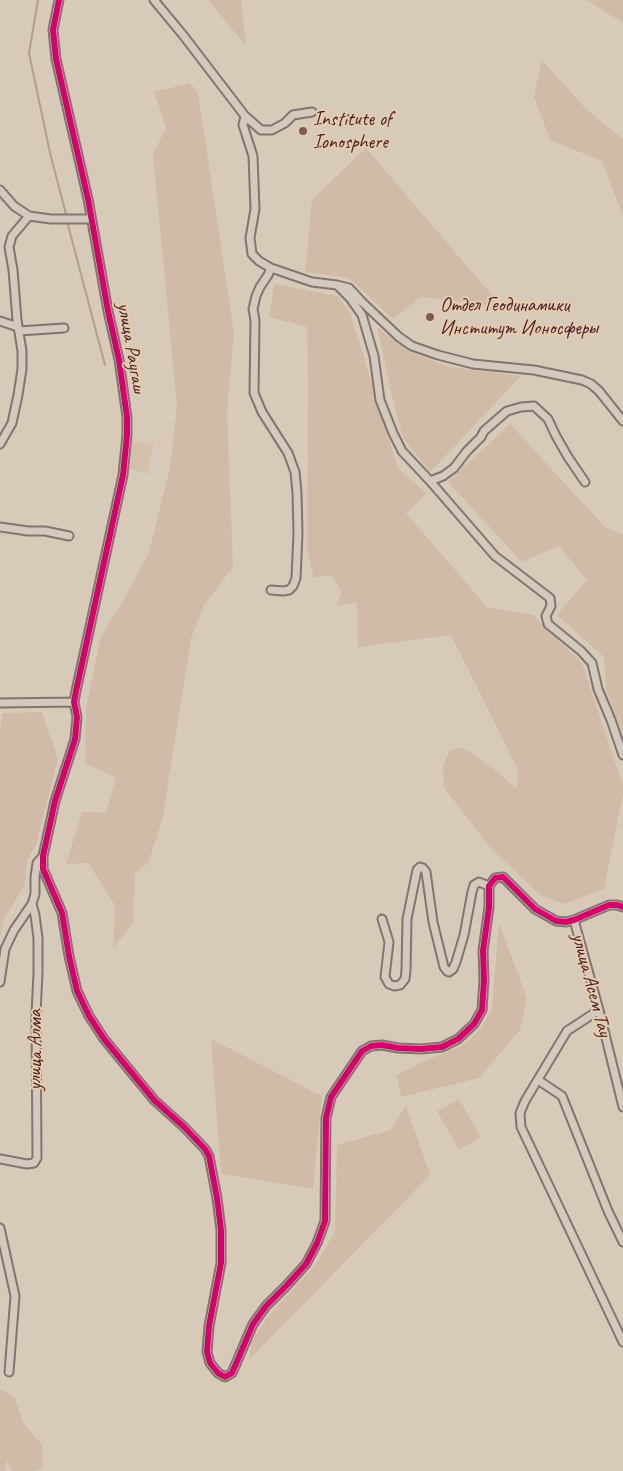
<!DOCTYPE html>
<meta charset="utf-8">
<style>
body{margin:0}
canvas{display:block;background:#d7cab9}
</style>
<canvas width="623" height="1471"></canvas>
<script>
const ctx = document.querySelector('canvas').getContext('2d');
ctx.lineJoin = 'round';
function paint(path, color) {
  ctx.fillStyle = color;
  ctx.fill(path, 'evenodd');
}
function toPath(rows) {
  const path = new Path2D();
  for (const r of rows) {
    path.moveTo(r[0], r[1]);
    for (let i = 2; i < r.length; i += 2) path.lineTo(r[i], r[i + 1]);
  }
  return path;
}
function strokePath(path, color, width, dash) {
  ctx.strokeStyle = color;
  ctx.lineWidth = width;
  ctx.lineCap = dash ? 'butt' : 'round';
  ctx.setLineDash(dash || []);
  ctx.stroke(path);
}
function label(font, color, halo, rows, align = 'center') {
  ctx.font = font + ' Caveat,sans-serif';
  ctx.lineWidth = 4;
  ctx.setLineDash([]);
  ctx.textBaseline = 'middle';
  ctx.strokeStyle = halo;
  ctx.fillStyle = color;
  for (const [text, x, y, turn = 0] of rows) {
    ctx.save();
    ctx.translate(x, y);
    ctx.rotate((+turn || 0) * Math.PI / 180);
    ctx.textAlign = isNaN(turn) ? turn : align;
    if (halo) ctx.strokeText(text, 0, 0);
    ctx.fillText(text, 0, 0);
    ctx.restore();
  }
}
paint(toPath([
 [132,441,153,445,148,473,127,469]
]), '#d4c0a9');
paint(toPath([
 [208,0,241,0,246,46],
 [587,0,623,0,623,23],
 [542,60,585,108,623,139,623,216,602,161,550,140,534,97],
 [190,83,198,92,234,333,227,412,233,567,204,605,191,639,163,816,149,862,135,873,133,923,113,949,115,905,88,863,66,864,82,812,106,813,116,778,85,763,86,708,101,636,125,598,149,552,170,467,177,406,153,154,166,128,154,92],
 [366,148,502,307,421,297,393,319,349,278,305,272,312,200],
 [274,284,337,296,350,312,398,468,427,494,406,513,487,607,533,615,582,663,623,786,623,794,604,889,564,904,540,895,489,846,444,788,443,764,451,749,464,748,495,770,517,789,518,770,451,635,358,647,357,602,337,606,341,592,332,575,314,578,307,550,308,383,307,327,269,317],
 [377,327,410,352,450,367,521,376,430,472,403,438,392,396],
 [510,424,606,528,623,534,623,735,606,690,604,657,557,615,587,580,559,546,522,562,448,482],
 [42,712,58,759,36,845,27,860,25,885,4,919,0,937,0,729,3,713],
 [499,923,527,998,520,1030,479,1078,401,1097,397,1075,424,1061,462,1046,482,1028,492,1008],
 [211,1039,322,1096,313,1189,221,1174],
 [459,1099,481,1137,459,1150,437,1111],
 [406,1106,430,1175,249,1360,251,1343,266,1319,316,1264,335,1232,337,1145,390,1130],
 [0,1389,15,1398,23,1423,42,1445,43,1468,34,1471,12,1471,7,1460,5,1471,0,1471]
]), '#d0bca6');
strokePath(toPath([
 [38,0,29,53,50,153,66,214],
 [68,225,105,365]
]), '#b69c8c', 2);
const minor = toPath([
 [59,0,53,30,56,59,88,199,108,311,119,360,127,417,127,435,123,475,76,691,74,702,77,717,75,739,55,801,43,856,43,869,62,913,69,956,77,991,89,1016,104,1039,154,1100,184,1127,205,1149,209,1156,217,1198,221,1230,221,1263,209,1326,207,1352,210,1363,218,1373,225,1377,232,1373,253,1324,266,1306,287,1285,306,1264,317,1243,325,1221,326,1118,331,1097,362,1051,371,1046,382,1045,398,1048,421,1049,442,1047,458,1039,474,1024,482,1010,484,980,483,951,489,907,489,886,495,878,503,877,535,909,556,921,566,922,574,920,609,905,617,905,623,907],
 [154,0,183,35,245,116,261,130,272,130,285,123,293,115,312,112],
 [245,116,243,125,253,156,254,182,255,209,250,238,252,254,259,261,271,268,312,282,337,285,350,298,362,315,374,356,380,400,393,433,402,451,430,481,495,556,550,598,551,606,546,616,548,624,581,651,592,663,598,689,611,720,623,755],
 [0,190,14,206,29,216,51,219,91,219],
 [271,268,268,275,260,287,256,296,253,309,255,320,254,393,262,412,288,453,295,472,297,493,298,533,296,578,293,586,289,590,283,591,271,590],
 [337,285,349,288,362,302,399,337,412,346,438,355,473,364,534,370,582,380,591,384,599,391,623,421],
 [0,321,18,327],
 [19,331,64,328],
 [0,444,12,423,18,395,22,369,22,351,17,320,13,270,9,247,12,236,29,216],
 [430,481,443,476,454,468,467,451,481,437,484,431,507,411,521,407,534,406,548,419,556,436,568,457,585,482],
 [0,527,28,531,45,531,69,536],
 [0,703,74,702],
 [382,919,389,942,385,977,389,984,394,986,400,985,405,979,406,970,407,919,417,870,420,867,423,868,426,872,433,922,444,967,447,971,449,972,453,969,456,962,464,935,472,892,474,885,479,882,489,886],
 [574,920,599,1010,623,1107],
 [0,982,5,949,14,930,32,904,35,894,35,877,37,863,43,856],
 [599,1010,567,1031,525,1101,520,1113,521,1127,623,1342],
 [538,1080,562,1096,608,1211,623,1242],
 [0,1159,27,1164,34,1163,37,1158,36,1014,38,973,38,938,35,915,32,904],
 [0,1228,15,1296,9,1372]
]);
strokePath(minor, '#82746e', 11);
strokePath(minor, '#d3c9bd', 7);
strokePath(toPath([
 [59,0,53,30,56,59,88,199,108,311,119,360,127,417,127,435,123,475,76,691,74,702,77,717,75,739,55,801,43,856,43,869,62,913,69,956,77,991,89,1016,104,1039,154,1100,184,1127,205,1149,209,1156,217,1198,221,1230,221,1263,209,1326,207,1352,210,1363,218,1373,225,1377,232,1373,253,1324,266,1306,287,1285,306,1264,317,1243,325,1221,326,1118,331,1097,362,1051,371,1046,382,1045,398,1048,421,1049,442,1047,458,1039,474,1024,482,1010,484,980,483,951,489,907,489,886,495,878,503,877,535,909,556,921,566,922,574,920,609,905,617,905,623,907]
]), '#d6006c', 6);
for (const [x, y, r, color] of [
 [303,131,5,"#7b5b5d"],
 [430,317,5,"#7b5b5d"]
]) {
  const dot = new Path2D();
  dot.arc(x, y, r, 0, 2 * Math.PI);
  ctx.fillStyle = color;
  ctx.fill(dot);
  strokePath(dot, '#e4ccac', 2);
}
label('20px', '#4a1f2b', '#e4ccac', [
 ["Institute of",313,120],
 ["Ionosphere",313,143],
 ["Отдел Геодинамики",440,306],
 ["Институт Ионосферы",440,329]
], 'left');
label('20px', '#4a1f2b', '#e4ccac', [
 ["улица Раугаш",131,348,80],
 ["улица Асем Тау",591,985,75],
 ["улица Алма",36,1050,-90]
]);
</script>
